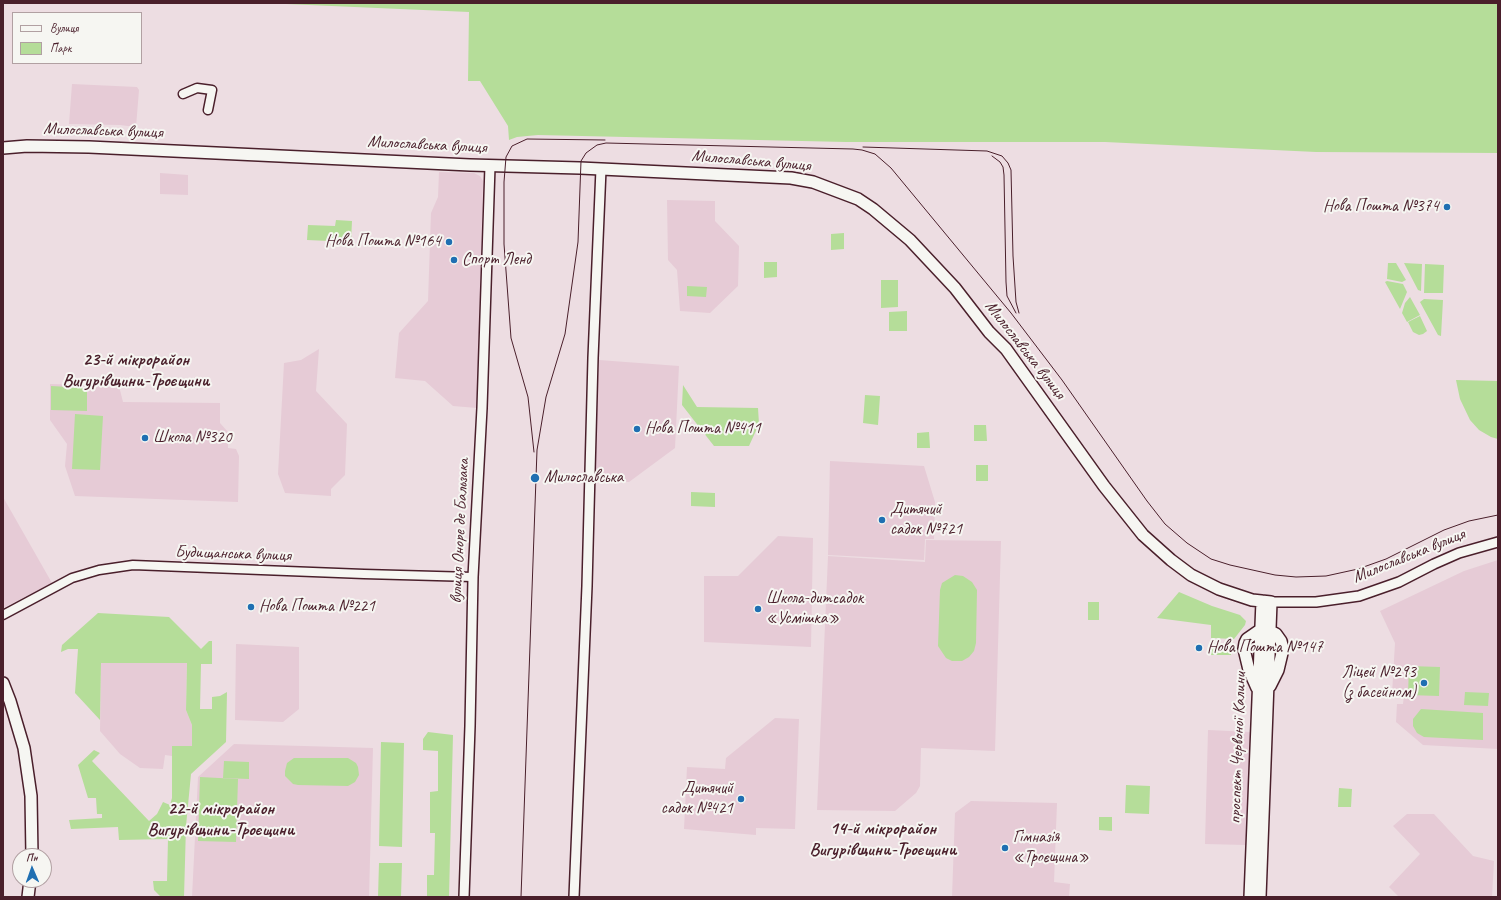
<!DOCTYPE html>
<meta charset="utf-8">
<style>
body{margin:0}
#map{position:relative;width:1501px;height:900px;overflow:hidden;background:#eddde2;font-family:Caveat,sans-serif}
canvas{display:block}
.frame{position:absolute;inset:0;border:4px solid #4a1f2b;pointer-events:none}
.legend{position:absolute;left:12px;top:12px;width:130px;height:52px;box-sizing:border-box;background:#f6f6f2;border:1px solid #b1a0a2;margin:0;padding:5px 7px;list-style:none;font-size:12px;color:#4a1f2b}
.legend li{display:flex;align-items:center;gap:8px;height:20px}
.legend b{width:20px;border:1px solid #b1a0a2}
.north{position:absolute;left:12px;top:848px;width:40px;height:40px;box-sizing:border-box;background:#f6f6f2;border:1px solid #b1a0a2;border-radius:50%;rotate:358deg;font-size:11px;font-weight:700;line-height:16px;text-align:center;color:#4a1f2b}
.north::after{content:'';display:block;margin:auto;width:14px;height:18px;background:#1f6fb2;clip-path:polygon(50% 0,100% 100%,50% 72%,0 100%)}
</style>
<div id="map">
<canvas width="1501" height="900"></canvas>
<div class="frame"></div>
<ul class="legend">
<li><b style="height:5px;background:#f6f6f2"></b>Вулиця</li>
<li><b style="height:11px;background:#b5dd99"></b>Парк</li>
</ul>
<div class="north">Пн</div>
</div>
<script>
const ctx = document.querySelector('canvas').getContext('2d');
ctx.lineJoin = 'round';
function paint(path, color) {
  ctx.fillStyle = color;
  ctx.fill(path, 'evenodd');
}
function toPath(rows) {
  const path = new Path2D();
  for (const r of rows) {
    path.moveTo(r[0], r[1]);
    for (let i = 2; i < r.length; i += 2) path.lineTo(r[i], r[i + 1]);
  }
  return path;
}
function strokePath(path, color, width, dash) {
  ctx.strokeStyle = color;
  ctx.lineWidth = width;
  ctx.lineCap = dash ? 'butt' : 'round';
  ctx.setLineDash(dash || []);
  ctx.stroke(path);
}
function label(font, color, halo, rows, align = 'center') {
  ctx.font = font + ' Caveat,sans-serif';
  ctx.lineWidth = 4;
  ctx.setLineDash([]);
  ctx.textBaseline = 'middle';
  ctx.strokeStyle = halo;
  ctx.fillStyle = color;
  for (const [text, x, y, turn = 0] of rows) {
    ctx.save();
    ctx.translate(x, y);
    ctx.rotate((+turn || 0) * Math.PI / 180);
    ctx.textAlign = isNaN(turn) ? turn : align;
    if (halo) ctx.strokeText(text, 0, 0);
    ctx.fillText(text, 0, 0);
    ctx.restore();
  }
}
paint(toPath([
 [72,84,137,87,139,90,136,127,120,125,69,124],
 [439,172,474,173,480,176,483,181,477,408,453,406,425,381,395,378,399,333,428,301,431,213,438,197],
 [160,173,188,175,188,195,160,194],
 [667,200,715,201,715,221,739,246,738,286,710,313,680,311,677,270,668,260],
 [319,349,316,391,347,424,345,475,331,489,331,496,285,493,278,474,284,363,301,360],
 [599,360,679,366,675,448,629,482,594,481],
 [50,384,119,386,123,402,220,403,220,423,228,432,228,448,236,449,239,456,238,502,75,496,65,466,67,444,50,420],
 [830,461,924,466,935,502,934,539,925,539,924,560,828,555],
 [3,497,52,583,3,608],
 [778,536,813,538,811,647,704,642,704,576,738,576],
 [926,540,1001,541,995,751,921,748,920,786,916,793,895,811,817,810,828,556,925,562],
 [1498,560,1498,749,1423,745,1396,722,1397,704,1403,704,1404,695,1392,694,1395,643,1380,611,1464,571],
 [236,644,299,647,299,709,283,722,235,720],
 [101,663,187,663,186,710,192,725,192,747,172,746,172,756,165,755,163,769,140,768,120,754,100,731],
 [775,718,799,719,795,829,756,828,756,835,684,829,687,767,725,769,726,758],
 [1208,730,1251,732,1246,845,1205,844],
 [234,744,373,748,369,897,192,897,198,777],
 [971,801,1057,803,1054,882,1070,884,1069,897,952,897,955,813],
 [1407,814,1434,814,1473,856,1494,861,1492,897,1399,897,1389,887,1420,854,1393,826]
]), '#e6cbd6');
paint(toPath([
 [263,3,1498,3,1498,153,1316,152,1105,142,846,142,538,135,517,137,509,140,508,126,480,81,468,81,469,12],
 [336,220,352,221,351,242,307,240,308,225,335,226],
 [844,233,844,249,831,250,831,234],
 [764,262,777,262,777,277,764,278],
 [1388,263,1396,263,1406,280,1402,282,1387,279],
 [1404,263,1422,264,1421,291,1418,290],
 [1425,264,1444,265,1443,293,1424,293],
 [881,280,898,280,898,307,881,308],
 [1387,281,1403,284,1407,292,1400,309,1385,282],
 [687,286,707,287,706,297,687,296],
 [1410,297,1420,315,1407,322,1402,313,1405,303],
 [1424,299,1443,300,1441,336,1438,335,1420,302],
 [907,311,907,331,889,331,889,312],
 [1420,316,1427,331,1423,334,1419,335,1413,332,1408,322],
 [1456,380,1498,381,1498,439,1491,437,1479,430,1470,420,1460,399],
 [683,385,697,407,758,408,759,424,749,446,714,446,682,405],
 [51,386,87,388,87,411,51,410],
 [865,395,880,396,878,425,863,423],
 [75,414,103,416,100,470,72,469],
 [974,425,986,425,987,441,974,441],
 [929,432,930,448,917,448,917,433],
 [976,465,988,465,988,481,976,481],
 [691,492,715,493,715,507,691,506],
 [955,575,963,576,972,582,977,590,976,643,974,651,969,657,962,661,952,661,946,658,938,646,940,590,942,583],
 [1179,592,1212,606,1240,615,1246,621,1245,625,1234,639,1211,638,1211,625,1157,618],
 [1088,602,1099,602,1099,620,1088,620],
 [98,613,169,617,201,649,209,641,212,641,212,664,201,664,200,709,212,709,212,697,220,696,227,692,226,742,191,774,186,826,184,897,161,897,154,890,153,881,167,881,168,839,119,840,118,827,71,829,69,820,102,818,102,814,97,814,96,798,88,798,78,765,94,750,100,753,92,761,149,821,157,814,163,802,170,805,172,798,172,746,192,746,192,725,186,710,187,663,101,663,100,720,75,693,78,649,68,649,61,652,62,645],
 [1212,644,1231,644,1231,655,1211,655],
 [1409,666,1440,667,1439,696,1408,695],
 [1465,692,1489,693,1488,706,1464,705],
 [1421,709,1483,713,1483,740,1424,737,1417,733,1413,726,1413,719],
 [428,732,453,735,449,897,427,897,427,875,434,875,435,833,430,833,430,792,438,791,438,751,423,750,423,739],
 [381,742,404,743,402,847,379,846],
 [294,758,348,758,356,763,358,767,359,775,355,782,348,786,298,785,293,784,285,776,285,771,287,763],
 [224,761,249,762,249,779,223,778],
 [200,777,238,779,236,842,198,841],
 [1126,785,1150,786,1149,814,1125,813],
 [1339,788,1352,789,1351,807,1338,807],
 [1099,817,1112,817,1112,831,1099,830],
 [379,863,402,863,401,897,378,897]
]), '#b5dd99');
const minor = toPath([
 [183,94,197,88,212,90,208,110],
 [3,615,72,578,99,570,133,565,364,574,473,577]
]);
const tertiary = toPath([
 [1271,602,1316,602,1359,596,1399,582,1434,564,1459,553,1498,542],
 [464,897,470,726,473,577,482,408,490,166],
 [574,897,587,586,593,358,601,169]
]);
const secondary = toPath([
 [3,148,27,146,89,147,470,165,580,168,791,178,813,182,858,199,873,209,910,240,955,288,989,332,1006,349,1104,486,1143,535,1171,560,1191,575,1219,589,1252,600,1271,602,1260,897],
 [3,683,10,701,24,748,31,796,32,856],
 [1257,688,1249,670,1244,649,1245,643,1247,639,1260,630,1270,631,1276,634,1281,641,1283,649,1278,670,1270,686],
 [28,897,30,880],
 [1250,897,1262,601]
]);
strokePath(minor, '#4a1f2b', 11);
strokePath(tertiary, '#4a1f2b', 12);
strokePath(secondary, '#4a1f2b', 14);
strokePath(minor, '#f6f6f2', 8);
strokePath(tertiary, '#f6f6f2', 9);
strokePath(secondary, '#f6f6f2', 11);
strokePath(toPath([
 [863,147,987,151,1002,156,1008,163,1011,170,1013,256,1016,302,1019,313],
 [992,156,1000,162,1003,167,1004,175,1006,282,1007,296,1016,313],
 [534,452,528,397,511,338,504,244,504,182,506,157,512,146,527,139,605,140],
 [521,897,537,450,546,397,565,334,578,242,581,161,586,153,597,145,606,143,853,149,862,150,875,154,891,168,1011,313,1062,380,1147,501,1165,524,1187,543,1211,559,1230,565,1275,575,1296,577,1326,576,1358,569,1386,559,1444,530,1469,521,1498,515]
]), '#4a1f2b', 1);
for (const [x, y, r, color] of [
 [1447,207,4,"#1f6fb2"],
 [449,242,4,"#1f6fb2"],
 [454,260,4,"#1f6fb2"],
 [637,429,4,"#1f6fb2"],
 [145,438,4,"#1f6fb2"],
 [535,478,5,"#1f6fb2"],
 [882,520,4,"#1f6fb2"],
 [251,607,4,"#1f6fb2"],
 [758,609,4,"#1f6fb2"],
 [1199,648,4,"#1f6fb2"],
 [1424,683,4,"#1f6fb2"],
 [741,799,4,"#1f6fb2"],
 [1005,848,4,"#1f6fb2"]
]) {
  const dot = new Path2D();
  dot.arc(x, y, r, 0, 2 * Math.PI);
  ctx.fillStyle = color;
  ctx.fill(dot);
  strokePath(dot, '#f6f6f2', 1.5);
}
label('17px', '#4a1f2b', '#f6f6f2', [
 ["Милославська вулиця",103,131,2],
 ["Милославська вулиця",427,145,3],
 ["Милославська вулиця",751,161,5],
 ["Милославська вулиця",1025,350,52],
 ["вулиця Оноре де Бальзака",460,531,-87],
 ["Будищанська вулиця",233,554,2],
 ["Милославська вулиця",1409,556,-22],
 ["проспект Червоної Калини",1238,748,-88]
]);
label('17px', '#4a1f2b', '#f6f6f2', [
 ["Нова Пошта №374",1439,207,"right"],
 ["Нова Пошта №164",441,242,"right"],
 ["Спорт Ленд",462,260],
 ["Нова Пошта №411",645,429],
 ["Школа №320",153,438],
 ["Милославська",544,478],
 ["Дитячий",890,510],
 ["садок №721",890,530],
 ["Школа-дитсадок",766,599],
 ["«Усмішка»",766,619],
 ["Нова Пошта №221",259,607],
 ["Нова Пошта №147",1207,648],
 ["Ліцей №293",1416,673,"right"],
 ["(з басейном)",1416,693,"right"],
 ["Дитячий",733,789,"right"],
 ["садок №421",733,809,"right"],
 ["Гімназія",1013,838],
 ["«Троєщина»",1013,858]
], 'left');
label('bold 18px', '#4a1f2b', '#f6f6f2', [
 ["23-й мікрорайон",136,360],
 ["Вигурівщини-Троєщини",136,381],
 ["22-й мікрорайон",221,809],
 ["Вигурівщини-Троєщини",221,830],
 ["14-й мікрорайон",883,829],
 ["Вигурівщини-Троєщини",883,850]
]);
</script>
